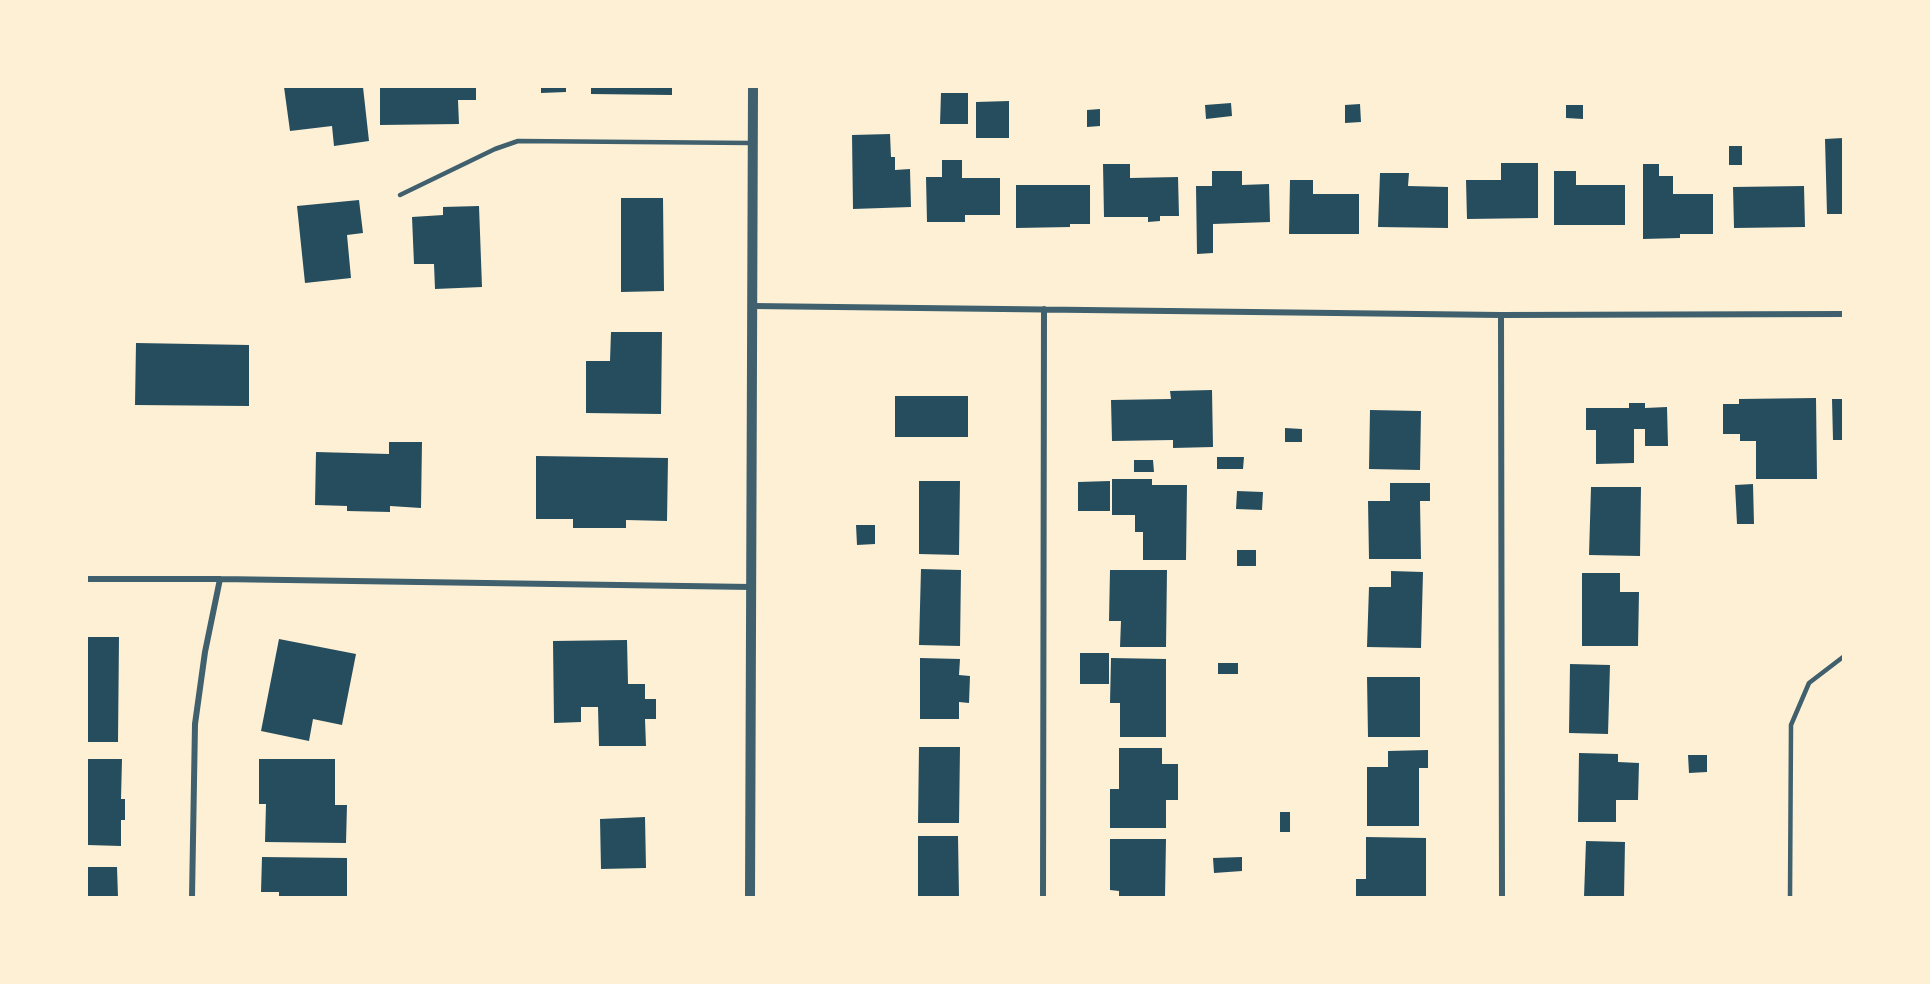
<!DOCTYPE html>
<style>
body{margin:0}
#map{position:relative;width:1930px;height:984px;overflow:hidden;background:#fdf0d5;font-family:"Titillium Web",sans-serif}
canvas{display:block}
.frame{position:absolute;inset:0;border:88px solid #fdf0d5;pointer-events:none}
</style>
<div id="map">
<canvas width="1930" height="984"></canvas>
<div class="frame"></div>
</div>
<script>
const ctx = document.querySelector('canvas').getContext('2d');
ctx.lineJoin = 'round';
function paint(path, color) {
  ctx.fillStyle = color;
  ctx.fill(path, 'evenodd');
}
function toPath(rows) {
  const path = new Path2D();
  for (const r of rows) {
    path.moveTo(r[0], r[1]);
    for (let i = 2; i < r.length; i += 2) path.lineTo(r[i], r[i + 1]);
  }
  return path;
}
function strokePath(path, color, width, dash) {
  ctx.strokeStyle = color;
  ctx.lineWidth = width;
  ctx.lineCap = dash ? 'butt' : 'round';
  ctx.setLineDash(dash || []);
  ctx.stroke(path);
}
paint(toPath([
 [284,87,363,87,369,141,334,146,332,126,290,131],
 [380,87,476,87,476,100,458,100,459,124,380,125],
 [541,87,566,87,566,92,541,93],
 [591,87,672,87,672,95,591,94],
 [941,93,968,93,968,124,940,124],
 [1009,101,1009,138,976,138,976,102],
 [1231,103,1232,116,1206,119,1205,105],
 [1360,104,1361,122,1345,123,1345,105],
 [1566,105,1583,105,1583,119,1566,118],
 [1100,109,1100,126,1087,127,1087,110],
 [890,134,891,157,895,157,895,170,910,169,911,207,853,209,852,135],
 [1843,138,1843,214,1827,214,1825,139],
 [1729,146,1742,146,1742,165,1729,165],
 [942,160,962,160,962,178,1000,178,1000,215,965,215,965,222,927,222,926,177,942,177],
 [1501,163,1538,163,1538,218,1467,219,1466,180,1501,180],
 [1103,164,1130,164,1130,178,1178,177,1179,216,1160,216,1160,221,1148,222,1148,217,1104,217],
 [1643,164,1659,164,1659,176,1673,176,1673,194,1713,194,1713,234,1680,234,1680,238,1643,239],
 [1212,171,1242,171,1242,185,1269,184,1270,222,1213,224,1213,253,1197,254,1196,186,1212,186],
 [1554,171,1576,171,1576,185,1625,185,1625,225,1554,225],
 [1380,173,1409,173,1408,186,1448,187,1448,228,1378,227],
 [1290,180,1313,180,1313,194,1359,194,1359,234,1289,234],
 [1016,185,1090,185,1090,224,1070,224,1070,227,1016,228],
 [1804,186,1805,227,1734,228,1733,187],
 [621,198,663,198,664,291,621,292],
 [359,200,363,233,347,235,351,278,305,283,297,206],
 [479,206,482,287,435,289,434,264,414,264,412,217,443,215,443,207],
 [611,332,662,332,661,414,586,413,586,361,610,361],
 [136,343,249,345,249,406,135,405],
 [1212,390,1213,447,1173,448,1173,440,1112,441,1111,400,1171,399,1170,391],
 [895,396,968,396,968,437,895,437],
 [1816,398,1817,479,1756,479,1756,441,1740,441,1740,434,1723,434,1723,404,1739,404,1739,399],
 [1832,399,1843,399,1843,440,1833,440],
 [1629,403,1645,403,1645,408,1667,407,1668,446,1645,446,1645,429,1634,429,1634,463,1596,464,1596,430,1586,430,1586,408,1629,408],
 [1370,410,1421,411,1420,470,1369,469],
 [1285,428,1302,429,1302,442,1285,442],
 [389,442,422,442,421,508,390,506,390,512,347,511,347,506,315,505,316,452,389,454],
 [536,456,668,458,667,521,626,520,626,528,573,528,573,519,536,519],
 [1217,457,1244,457,1243,469,1217,469],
 [1134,460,1153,460,1154,472,1134,472],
 [1112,479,1152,479,1152,485,1187,485,1186,560,1143,560,1143,532,1135,532,1135,515,1112,515],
 [919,481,960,481,959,555,919,554],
 [1110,481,1110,511,1078,511,1078,482],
 [1390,483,1430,483,1430,501,1420,501,1421,559,1369,559,1368,501,1390,501],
 [1753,484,1754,524,1737,524,1735,485],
 [1591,487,1641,487,1640,556,1589,555],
 [1237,491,1263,492,1262,510,1236,509],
 [856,525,875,525,875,544,857,545],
 [1237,550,1256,550,1256,566,1237,566],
 [921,569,961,570,960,646,919,645],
 [1110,570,1167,570,1166,647,1120,647,1121,621,1109,621],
 [1391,571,1423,572,1421,648,1367,647,1369,587,1391,587],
 [1582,573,1620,573,1620,592,1639,592,1638,646,1582,646],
 [87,637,119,637,118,742,87,742],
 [279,639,356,654,342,725,313,719,309,741,261,731],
 [627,640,628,684,645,684,645,699,656,699,656,719,645,719,646,746,599,746,598,707,581,707,581,722,554,723,553,641],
 [1080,653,1109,653,1109,684,1080,684],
 [920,658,960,659,959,675,970,676,969,703,959,702,959,719,920,719],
 [1111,658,1166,659,1166,737,1120,737,1120,703,1110,703],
 [1218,663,1238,663,1238,674,1218,674],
 [1570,664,1610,665,1608,734,1569,733],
 [1367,677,1420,677,1420,737,1368,737],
 [919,747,960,747,959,823,918,823],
 [1119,748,1162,748,1162,764,1178,764,1178,800,1166,800,1166,828,1110,828,1110,789,1119,789],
 [1428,750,1428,768,1419,768,1419,826,1367,826,1367,767,1388,767,1388,751],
 [1579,753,1618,754,1618,762,1639,763,1638,800,1616,800,1616,822,1578,822],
 [1688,755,1707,755,1707,772,1689,773],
 [87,759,122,759,121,799,125,799,125,820,121,820,121,846,87,845],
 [259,759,335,759,335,805,347,805,346,843,265,842,266,804,259,804],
 [1280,812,1290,812,1290,832,1280,832],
 [645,817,646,868,601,869,600,819],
 [918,836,958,836,959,897,918,897],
 [1366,837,1426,838,1426,897,1356,897,1356,879,1366,879],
 [1110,839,1166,839,1165,897,1119,897,1119,891,1110,890],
 [1586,841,1625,842,1624,897,1584,897],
 [262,857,347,858,347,897,279,897,279,892,261,892],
 [1242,857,1242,871,1214,873,1213,858],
 [87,867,117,867,118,897,87,897]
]), '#264d5e');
strokePath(toPath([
 [400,195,495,149,518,141,751,143],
 [1790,897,1791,725,1809,683,1843,657]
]), '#3f606c', 4.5);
strokePath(toPath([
 [753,306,1501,315,1843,314],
 [1501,315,1502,897],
 [87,579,220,579,751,587],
 [192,897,195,724,205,652,220,579],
 [1043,897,1044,309]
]), '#3f606c', 6);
strokePath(toPath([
 [750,897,753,87]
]), '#3f606c', 10);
</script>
